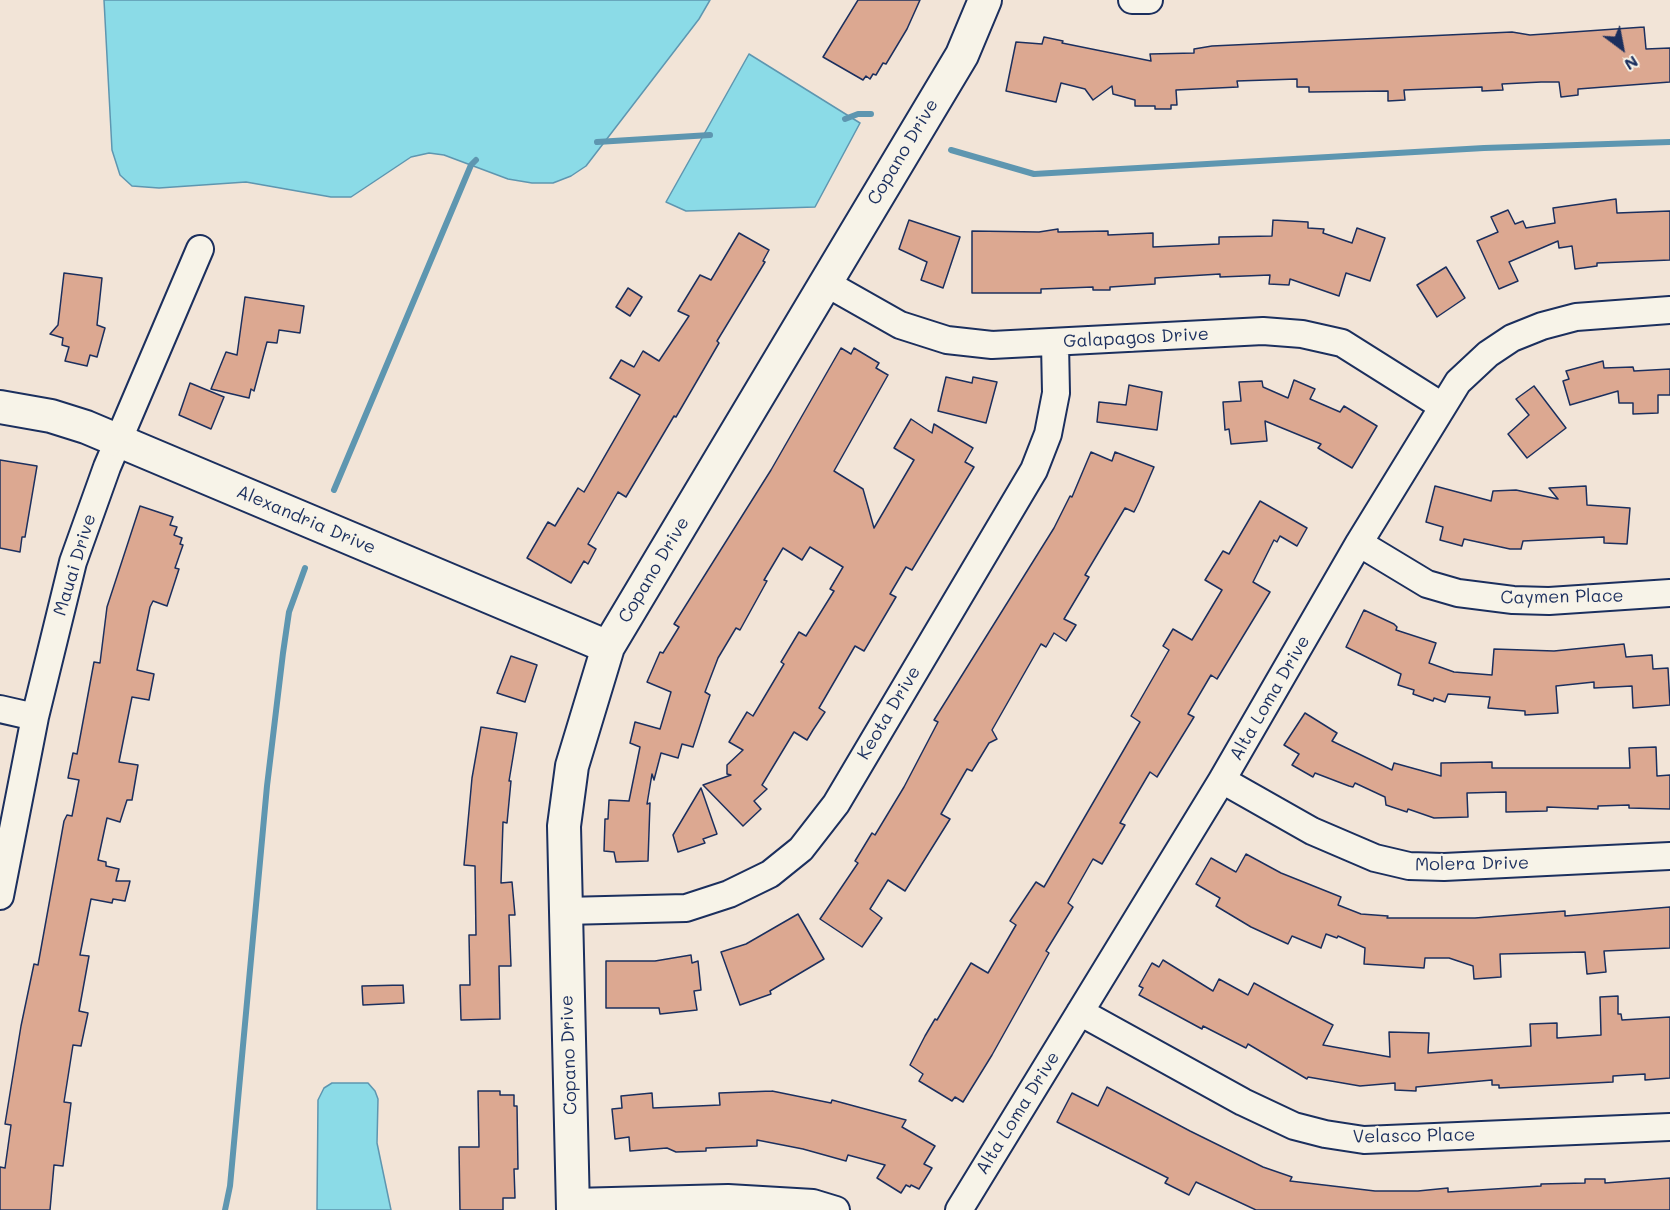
<!DOCTYPE html>
<style>
body{margin:0}
#map{position:relative;width:1670px;height:1210px;overflow:hidden;background:#f2e4d7;font-family:Mali,sans-serif}
canvas{display:block}
.north{position:absolute;left:1592px;top:18px;width:60px;height:60px;-webkit-text-stroke:4px #f7f3e8;paint-order:stroke;rotate:148deg;font-size:16px;font-weight:700;line-height:24px;text-align:center;color:#1b2f5e}
.north::after{content:'';display:block;margin:auto;width:21px;height:27px;background:#1b2f5e;clip-path:polygon(50% 0,100% 100%,50% 72%,0 100%)}
</style>
<div id="map">
<canvas width="1670" height="1210"></canvas>
<div class="north">N</div>
</div>
<script>
const ctx = document.querySelector('canvas').getContext('2d');
ctx.lineJoin = 'round';
function paint(path, color) {
  ctx.fillStyle = color;
  ctx.fill(path, 'evenodd');
}
function toPath(rows) {
  const path = new Path2D();
  for (const r of rows) {
    path.moveTo(r[0], r[1]);
    for (let i = 2; i < r.length; i += 2) path.lineTo(r[i], r[i + 1]);
  }
  return path;
}
function strokePath(path, color, width, dash) {
  ctx.strokeStyle = color;
  ctx.lineWidth = width;
  ctx.lineCap = dash ? 'butt' : 'round';
  ctx.setLineDash(dash || []);
  ctx.stroke(path);
}
function label(font, color, halo, rows, align = 'center') {
  ctx.font = font + ' Mali,sans-serif';
  ctx.lineWidth = 4.5;
  ctx.setLineDash([]);
  ctx.textBaseline = 'middle';
  ctx.strokeStyle = halo;
  ctx.fillStyle = color;
  for (const [text, x, y, turn = 0] of rows) {
    ctx.save();
    ctx.translate(x, y);
    ctx.rotate((+turn || 0) * Math.PI / 180);
    ctx.textAlign = isNaN(turn) ? turn : align;
    if (halo) ctx.strokeText(text, 0, 0);
    ctx.fillText(text, 0, 0);
    ctx.restore();
  }
}
const water = toPath([
 [104,0,710,0,699,19,586,166,571,176,553,183,532,183,508,179,444,155,429,153,411,157,351,197,331,197,246,182,159,188,132,186,120,175,112,150,104,0],
 [749,54,860,123,815,207,686,211,666,202,749,54],
 [332,1083,368,1083,375,1091,378,1099,377,1143,391,1210,317,1210,318,1100,324,1088,332,1083]
]);
paint(water, '#8bdbe7');
strokePath(water, '#5e96b0', 1.5);
strokePath(toPath([
 [845,119,858,114,871,114],
 [597,142,710,135],
 [951,150,1034,174,1484,148,1670,142],
 [334,490,471,165,476,160],
 [225,1210,230,1186,267,786,283,653,289,612,305,568]
]), '#5e96b0', 6);
const building = toPath([
 [858,0,920,0,907,29,886,64,883,63,876,75,873,74,870,79,866,76,863,80,823,57,858,0],
 [1644,27,1646,49,1670,48,1670,82,1578,89,1578,95,1561,97,1559,82,1541,82,1502,84,1503,90,1482,91,1482,87,1404,90,1405,100,1388,101,1388,91,1309,92,1309,87,1297,87,1297,79,1237,81,1238,87,1176,90,1177,105,1171,105,1171,109,1155,109,1155,106,1135,106,1135,100,1113,94,1112,86,1093,100,1085,89,1061,83,1056,102,1006,91,1016,42,1042,44,1044,37,1063,41,1062,43,1151,61,1150,54,1194,53,1194,49,1212,46,1512,32,1530,35,1644,27],
 [1616,199,1617,213,1670,211,1670,260,1597,263,1597,266,1575,269,1572,246,1559,248,1558,241,1509,262,1518,281,1499,289,1477,241,1498,232,1491,217,1508,210,1515,224,1523,221,1526,228,1555,223,1553,208,1616,199],
 [909,220,960,237,943,288,921,280,927,262,899,249,909,220],
 [1273,220,1308,222,1308,228,1324,229,1323,233,1352,243,1357,228,1385,238,1370,281,1346,273,1339,296,1290,279,1289,285,1269,284,1270,275,1220,277,1220,274,1155,278,1155,284,1110,287,1110,290,1093,290,1093,287,1041,289,1041,293,972,293,972,231,1039,232,1058,229,1058,232,1108,231,1108,235,1153,233,1153,247,1219,244,1219,237,1272,236,1273,220],
 [739,233,769,250,763,261,765,262,717,341,719,343,676,417,674,416,626,497,618,492,588,544,596,549,588,564,584,561,571,583,527,558,548,522,555,526,578,488,584,492,640,395,610,378,621,360,634,367,643,351,659,361,689,316,678,311,700,275,711,280,739,233],
 [1446,267,1465,298,1437,317,1417,285,1446,267],
 [64,273,102,278,97,325,105,328,97,357,90,355,87,366,65,361,69,347,62,345,63,338,50,334,58,325,64,273],
 [628,288,642,297,630,316,616,307,628,288],
 [245,297,304,306,300,333,279,330,277,343,267,342,254,391,251,389,249,398,211,389,226,352,237,355,245,297],
 [841,348,851,354,854,348,879,363,876,368,888,375,834,471,863,489,874,528,914,460,894,448,911,419,932,433,934,424,973,448,965,462,974,467,912,570,906,567,890,594,896,597,864,651,855,646,819,708,825,712,813,730,807,740,794,732,762,785,767,789,754,801,761,809,743,826,703,785,731,775,727,774,727,765,743,750,729,742,747,712,753,716,784,664,781,662,799,632,806,636,834,591,830,589,843,567,810,547,802,560,783,548,764,580,767,581,740,630,736,628,718,658,705,692,710,695,693,747,682,744,678,758,661,753,654,780,652,774,647,804,650,803,648,861,616,862,614,852,604,851,605,819,608,819,609,800,629,801,640,747,630,743,635,722,660,729,671,692,647,682,660,652,663,653,679,627,674,624,771,470,841,348],
 [1603,361,1604,368,1633,367,1634,371,1670,369,1670,395,1658,395,1658,413,1633,414,1633,403,1619,403,1618,391,1570,405,1563,381,1569,379,1566,371,1603,361],
 [946,377,972,383,973,377,997,382,986,423,938,411,946,377],
 [1294,380,1315,389,1310,399,1340,412,1344,406,1377,426,1352,468,1318,448,1321,444,1265,421,1267,441,1231,444,1229,429,1225,430,1223,402,1241,401,1239,382,1262,381,1263,387,1288,398,1294,380],
 [190,383,224,397,211,429,179,415,190,383],
 [1129,385,1162,392,1157,430,1097,422,1099,402,1126,405,1129,385],
 [1534,386,1566,428,1527,458,1508,434,1529,415,1516,399,1534,386],
 [1091,452,1112,461,1115,452,1154,467,1139,502,1134,512,1125,508,1085,575,1089,577,1064,619,1076,625,1066,641,1054,633,1046,647,1041,644,992,730,997,739,989,743,972,771,967,769,941,814,950,819,905,891,888,880,870,909,882,918,862,947,820,919,858,863,855,861,872,833,875,835,904,787,938,722,934,720,1054,528,1070,496,1072,497,1091,452],
 [0,460,37,466,25,537,22,537,20,552,0,548,0,460],
 [1435,486,1491,501,1493,491,1516,490,1558,499,1549,488,1586,486,1587,505,1630,508,1627,544,1604,543,1604,537,1523,541,1521,549,1510,549,1464,539,1462,546,1440,540,1443,527,1426,522,1435,486],
 [1260,501,1307,528,1297,546,1280,536,1277,542,1274,540,1253,582,1270,592,1217,679,1211,675,1188,714,1194,717,1157,777,1150,772,1120,823,1125,825,1102,864,1093,859,1068,903,1073,907,1046,951,1049,953,992,1055,963,1102,955,1097,952,1101,919,1081,923,1074,910,1065,925,1036,935,1019,937,1020,971,963,988,973,1016,925,1010,921,1036,882,1044,887,1140,722,1131,716,1169,650,1163,646,1173,629,1192,640,1222,590,1205,580,1223,551,1229,554,1260,501],
 [140,506,173,517,170,525,177,527,174,535,182,538,180,544,183,545,175,568,179,569,167,606,153,601,150,607,137,670,154,674,149,700,132,697,119,762,138,765,132,800,127,800,120,822,107,818,98,860,106,862,106,866,119,869,116,881,130,881,125,901,113,899,112,903,91,899,80,955,89,956,79,1011,88,1013,81,1046,73,1045,64,1102,71,1103,63,1166,54,1165,50,1210,0,1210,0,1167,5,1168,11,1125,5,1124,21,1026,34,964,38,965,64,821,67,815,72,816,79,780,68,778,73,753,77,754,94,662,100,663,107,607,140,506],
 [1364,610,1394,624,1397,627,1396,630,1436,643,1429,663,1454,672,1492,675,1494,649,1554,651,1624,644,1626,657,1652,655,1653,669,1668,668,1670,705,1633,708,1632,686,1594,688,1594,682,1556,686,1558,713,1525,715,1525,711,1488,708,1490,697,1448,694,1445,702,1434,698,1433,701,1413,694,1414,690,1398,685,1401,674,1346,647,1364,610],
 [511,656,537,665,525,702,497,693,511,656],
 [1305,713,1337,733,1332,741,1392,770,1394,763,1441,776,1441,763,1492,762,1492,768,1630,768,1629,748,1656,747,1657,776,1670,775,1670,809,1629,808,1629,805,1598,806,1598,809,1547,807,1547,811,1506,812,1506,792,1467,793,1468,817,1434,818,1408,809,1407,812,1386,805,1385,797,1355,783,1353,787,1349,786,1315,773,1313,777,1292,765,1299,754,1284,745,1305,713],
 [481,727,517,733,509,781,511,781,507,823,503,822,501,883,512,882,515,915,509,915,511,966,499,966,500,1019,461,1020,460,985,470,985,469,935,476,935,475,866,464,865,472,778,481,727],
 [701,788,717,834,703,839,705,843,678,852,673,835,701,788],
 [1246,854,1281,873,1341,897,1338,905,1361,914,1388,916,1387,918,1475,918,1565,911,1565,916,1670,907,1670,948,1604,951,1606,972,1587,974,1585,952,1500,954,1501,977,1474,979,1473,966,1449,958,1425,958,1424,968,1364,964,1365,948,1338,936,1337,938,1326,934,1321,948,1292,936,1288,944,1251,927,1216,906,1220,898,1196,884,1211,858,1236,872,1246,854],
 [798,914,824,959,770,991,771,994,740,1005,721,952,746,944,798,914],
 [691,955,692,963,698,961,701,990,694,991,697,1010,660,1014,659,1008,606,1008,606,961,655,961,691,955],
 [1163,960,1213,991,1219,979,1248,995,1254,983,1289,1002,1333,1025,1323,1045,1390,1057,1389,1032,1429,1033,1428,1053,1531,1046,1530,1024,1557,1023,1557,1038,1601,1035,1600,997,1618,996,1618,1014,1621,1014,1622,1020,1670,1017,1670,1078,1645,1080,1645,1074,1613,1076,1613,1082,1499,1088,1499,1085,1492,1085,1492,1080,1416,1087,1416,1091,1395,1090,1395,1083,1360,1086,1308,1077,1307,1079,1248,1044,1246,1048,1203,1026,1202,1029,1139,995,1143,988,1139,986,1152,963,1159,967,1163,960],
 [403,985,404,1003,363,1005,362,986,403,985],
 [1107,1087,1190,1131,1263,1167,1292,1177,1290,1181,1375,1191,1418,1191,1448,1188,1448,1192,1541,1186,1541,1184,1585,1183,1585,1179,1605,1179,1605,1183,1670,1178,1670,1210,1256,1210,1196,1182,1189,1195,1165,1183,1168,1178,1057,1122,1072,1093,1098,1106,1107,1087],
 [478,1091,500,1091,500,1095,514,1095,514,1106,517,1106,518,1169,514,1169,515,1198,503,1198,503,1210,460,1210,459,1147,479,1147,478,1091],
 [772,1091,831,1103,832,1100,906,1120,902,1127,935,1146,924,1164,932,1168,919,1189,911,1185,910,1187,906,1185,901,1193,877,1178,885,1165,848,1155,846,1161,803,1149,757,1140,757,1146,706,1148,706,1151,676,1152,667,1148,630,1151,629,1137,615,1139,612,1109,622,1108,621,1096,652,1093,653,1108,720,1105,719,1093,772,1091]
]);
paint(building, '#dca891');
strokePath(building, '#1b2f5e', 1.5);
const minor = toPath([
 [1132,0,1149,0],
 [824,282,900,325,947,340,992,345,1263,331,1302,334,1342,343,1442,406],
 [1359,543,1427,584,1458,593,1513,600,1549,601,1670,593],
 [0,709,35,717],
 [1222,780,1312,831,1375,858,1409,866,1444,867,1670,856],
 [0,896,35,717,73,562,107,467,200,249],
 [565,911,686,908,729,894,770,874,801,849,836,804,1034,470,1048,434,1056,393,1055,343],
 [1080,1012,1243,1102,1294,1126,1325,1134,1364,1140,1670,1127],
 [573,1202,728,1198,813,1203,836,1210],
 [959,1210,1222,780,1359,543,1458,382,1488,354,1512,338,1542,326,1576,317,1670,310]
]);
const tertiary = toPath([
 [0,407,51,416,86,427,608,647],
 [573,1210,564,826,572,766,608,647,962,55,985,0]
]);
strokePath(minor, '#1b2f5e', 30);
strokePath(tertiary, '#1b2f5e', 36);
strokePath(minor, '#f7f3e8', 26);
strokePath(tertiary, '#f7f3e8', 32);
label('18px', '#1b2f5e', '#f7f3e8', [
 ["Copano Drive",903,152,-59],
 ["Galapagos Drive",1136,338,-3],
 ["Alexandria Drive",306,520,23],
 ["Mauai Drive",75,565,-73],
 ["Copano Drive",654,570,-59],
 ["Caymen Place",1562,597,-1],
 ["Alta Loma Drive",1270,698,-60],
 ["Keota Drive",889,713,-59],
 ["Molera Drive",1472,864,-1],
 ["Copano Drive",569,1055,-92],
 ["Alta Loma Drive",1018,1113,-58],
 ["Velasco Place",1414,1136,-1]
]);
</script>
